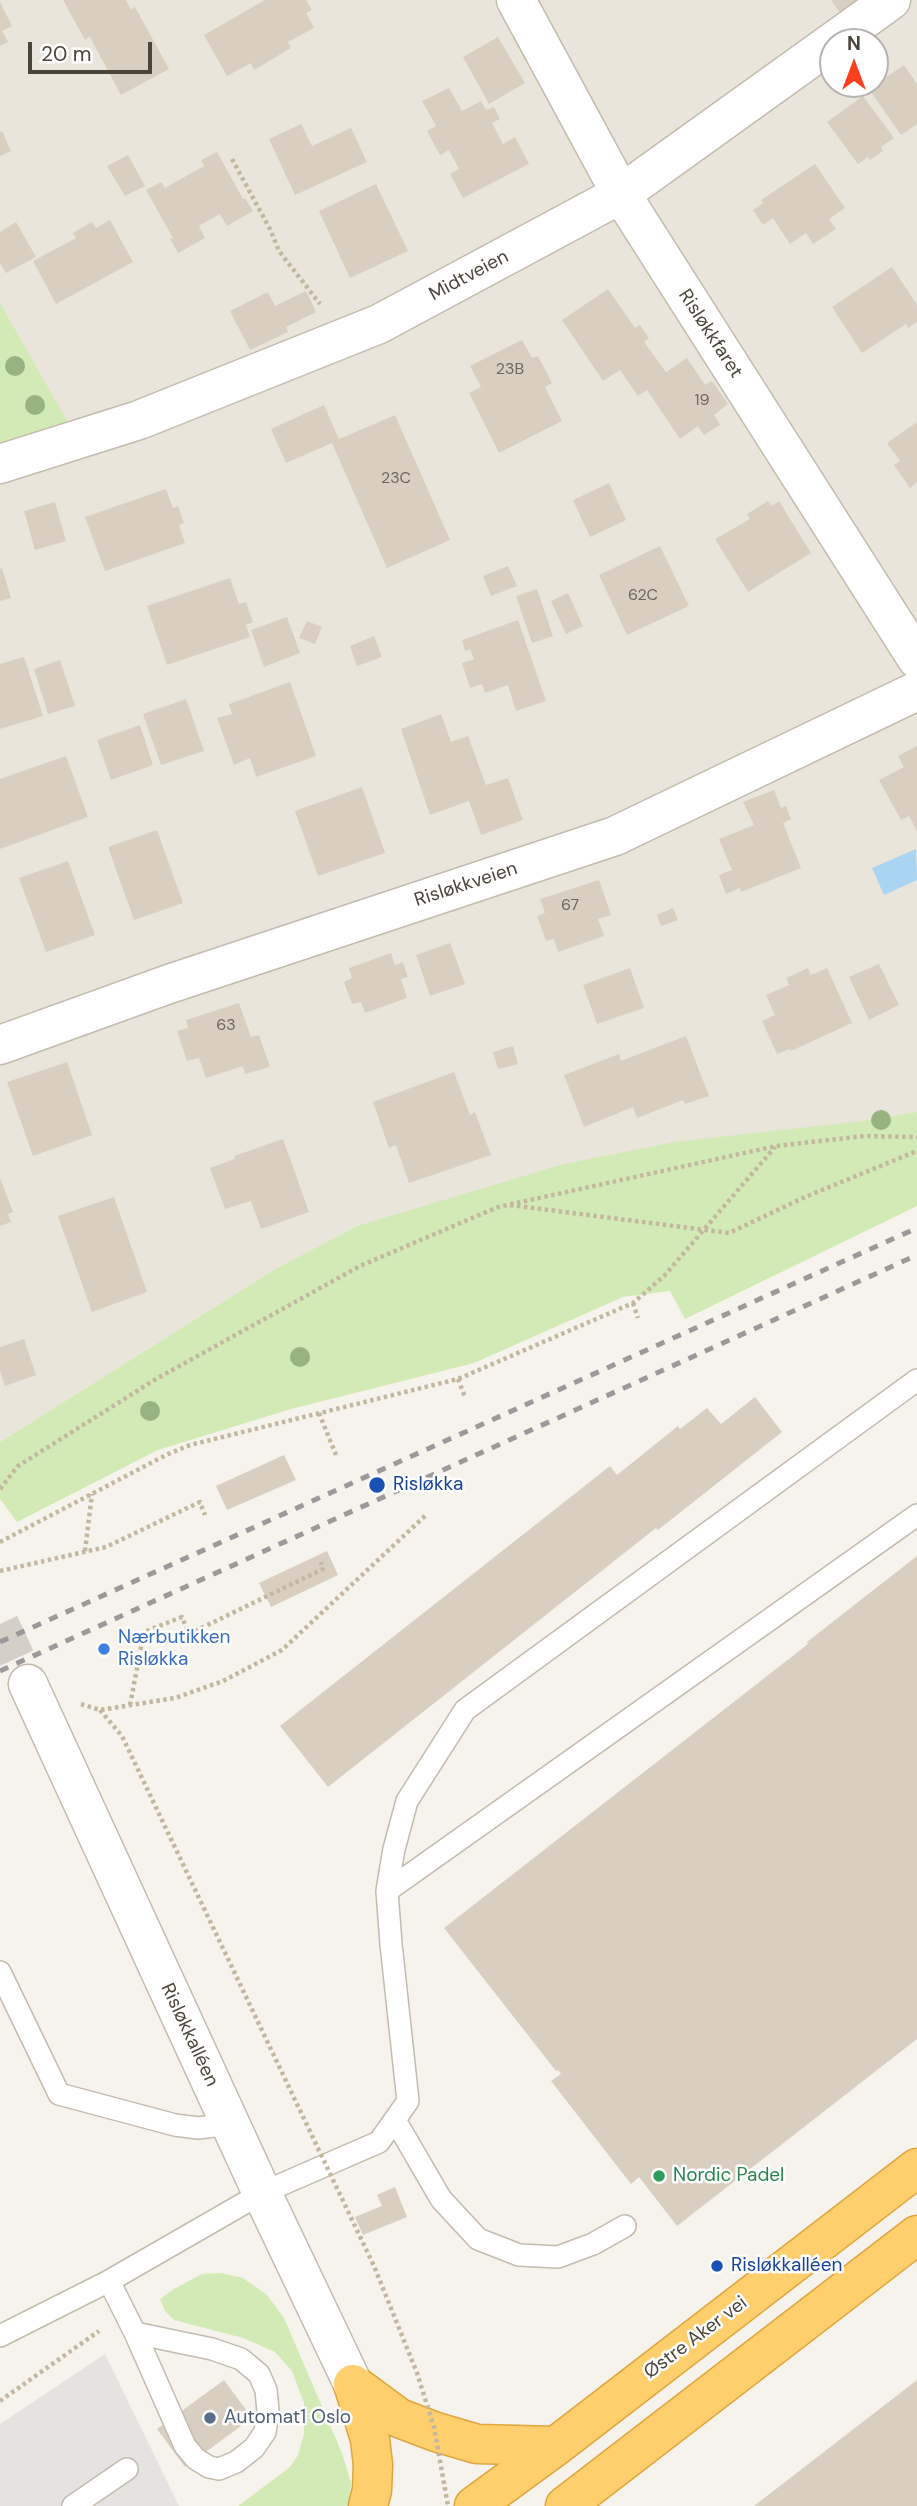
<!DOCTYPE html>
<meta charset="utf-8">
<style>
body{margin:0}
#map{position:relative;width:917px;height:2506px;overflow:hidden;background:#f6f3ec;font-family:"DM Sans",sans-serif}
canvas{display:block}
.north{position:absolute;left:819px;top:28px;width:70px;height:70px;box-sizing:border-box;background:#fff;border:2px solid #b7b4b0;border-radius:50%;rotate:0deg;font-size:19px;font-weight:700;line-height:28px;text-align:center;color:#4b4439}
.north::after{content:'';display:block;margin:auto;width:24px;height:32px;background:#fc3f1d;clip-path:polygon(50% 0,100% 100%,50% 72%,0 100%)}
.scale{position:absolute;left:28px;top:42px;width:124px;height:32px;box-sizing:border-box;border:4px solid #4b4439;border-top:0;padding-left:9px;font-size:21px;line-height:24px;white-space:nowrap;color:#4b4439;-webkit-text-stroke:5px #fff;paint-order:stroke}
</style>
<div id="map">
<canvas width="917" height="2506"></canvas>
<div class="north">N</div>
<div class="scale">20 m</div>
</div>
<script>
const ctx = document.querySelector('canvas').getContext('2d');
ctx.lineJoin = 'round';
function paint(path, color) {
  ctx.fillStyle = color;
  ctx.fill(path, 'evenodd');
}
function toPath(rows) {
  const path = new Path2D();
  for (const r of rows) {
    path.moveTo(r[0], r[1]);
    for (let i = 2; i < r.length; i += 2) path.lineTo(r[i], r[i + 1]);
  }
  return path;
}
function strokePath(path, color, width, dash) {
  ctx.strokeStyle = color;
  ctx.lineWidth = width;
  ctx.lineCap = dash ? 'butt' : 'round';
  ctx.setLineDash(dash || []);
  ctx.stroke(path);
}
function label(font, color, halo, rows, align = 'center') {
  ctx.font = font + ' "DM Sans",sans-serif';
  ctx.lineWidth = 5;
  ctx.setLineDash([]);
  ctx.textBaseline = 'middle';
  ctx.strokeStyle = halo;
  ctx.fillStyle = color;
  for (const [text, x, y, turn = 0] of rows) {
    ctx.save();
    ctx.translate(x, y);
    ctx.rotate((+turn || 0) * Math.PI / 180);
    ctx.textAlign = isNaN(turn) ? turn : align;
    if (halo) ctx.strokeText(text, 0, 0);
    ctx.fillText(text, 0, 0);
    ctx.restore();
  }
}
paint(toPath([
 [0,0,917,0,917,1112,357,1226,277,1268,0,1442],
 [833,42,875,42,875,84,833,84]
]), '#eae5da');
paint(toPath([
 [0,303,68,423,0,445],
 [917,1112,917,1206,685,1319,670,1291,623,1297,474,1363,291,1409,158,1450,17,1522,0,1499,0,1442,277,1268,357,1226,564,1164,674,1142,872,1120],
 [221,2273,243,2278,267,2295,284,2318,342,2453,351,2483,348,2506,238,2506,290,2467,298,2455,304,2434,304,2403,292,2371,275,2352,243,2338,174,2320,165,2311,160,2299,174,2289,202,2274]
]), '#d2eab5');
paint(toPath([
 [105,2354,179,2506,0,2506,0,2424]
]), '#e5e3e0');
paint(toPath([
 [916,849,917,880,884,895,872,868]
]), '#a9d4f2');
paint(toPath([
 [63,0,126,0,131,10,135,7,169,69,121,95,90,37,85,40],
 [265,0,306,0,312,10,306,13,314,28,288,42,291,48,254,70,251,63,227,76,204,35],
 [831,0,867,0,843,17],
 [0,2,12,26,2,31,8,42,0,46],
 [498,37,525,83,489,104,463,57],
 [904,65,917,84,917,124,901,135,869,89],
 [449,88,462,111,481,101,486,110,494,107,500,119,492,123,503,144,515,137,529,164,463,198,450,174,459,169,449,150,440,155,427,131,436,126,422,101],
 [863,96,894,138,881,147,883,151,870,160,868,157,858,164,827,122],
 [301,124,312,146,351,128,367,162,295,195,269,139],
 [2,131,11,151,0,156,0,132],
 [217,152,243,199,245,198,253,211,227,226,220,214,209,220,199,226,205,238,178,253,170,239,173,238,146,190,161,182,165,188,204,166,201,160],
 [128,155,145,186,125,196,107,166],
 [815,164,845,208,829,219,836,229,813,244,806,233,790,244,773,218,763,225,753,210,763,203,761,200],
 [376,184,408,251,350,278,319,211],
 [110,220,133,262,56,304,33,261,76,238,73,233,92,222,96,228],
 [16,222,36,257,6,273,0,263,0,232],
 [892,267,917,305,917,322,908,328,906,324,862,353,832,307],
 [608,289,635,328,640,325,649,338,644,342,666,372,687,358,705,385,712,381,728,404,714,415,720,425,704,435,698,426,680,439,647,390,638,396,620,370,603,381,562,320],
 [306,291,316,312,286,327,288,332,250,350,230,311,268,292,275,306],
 [522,340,532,358,538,356,552,383,545,387,562,421,499,453,469,393,481,387,470,366],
 [324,405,339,439,395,415,450,540,387,568,332,443,286,463,271,429],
 [917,422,917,482,910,488,894,465,900,461,887,443],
 [609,483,626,520,590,537,573,500],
 [166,489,173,508,178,506,184,523,179,525,185,543,105,571,85,517],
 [768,501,772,506,779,501,811,553,748,592,715,539,750,519,747,514],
 [55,502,66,541,35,550,24,511],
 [660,546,689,606,627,635,599,575],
 [508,566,517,586,491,596,483,576],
 [2,568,11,598,0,601,0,569],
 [230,578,239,604,246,602,253,622,246,625,250,637,167,665,147,606],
 [537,589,553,636,532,643,516,596],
 [568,593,583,626,566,634,551,601],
 [287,617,300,653,264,667,251,630],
 [518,620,546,701,516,711,508,685,485,693,482,684,470,688,462,663,474,659,470,649,465,651,462,640],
 [307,621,322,627,315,644,299,638],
 [374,636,382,657,357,666,350,646],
 [24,657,43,716,0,729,0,664],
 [60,660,75,706,48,714,34,669],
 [290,682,316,756,256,777,250,758,234,765,217,718,232,714,229,704],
 [186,699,204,751,161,765,143,714],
 [441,714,451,742,468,736,486,785,508,778,523,820,481,835,469,801,430,815,401,729],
 [140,725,153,765,111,780,97,740],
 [917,746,917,831,909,816,901,820,879,780,904,767,898,756],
 [66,756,88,817,0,849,0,779],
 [362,787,385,853,318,876,295,811],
 [774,790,781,808,786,806,791,819,783,823,801,868,741,892,740,888,726,894,719,875,732,870,719,839,754,825,743,802],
 [157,830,183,903,134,920,108,847],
 [68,861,95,935,46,952,19,878],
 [599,880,611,915,598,919,604,936,558,952,554,939,546,941,537,916,545,913,540,899],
 [673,908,678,920,661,926,657,915],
 [450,943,465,984,430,996,416,955],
 [391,953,395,965,403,962,408,977,401,979,407,998,365,1013,361,1002,352,1004,344,982,352,978,349,968],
 [879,964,899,1005,869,1020,849,977],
 [630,968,644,1008,597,1024,583,985],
 [808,968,811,975,827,968,852,1023,791,1051,790,1049,777,1054,762,1021,775,1015,766,995,789,985,786,978],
 [239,1003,251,1037,259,1035,270,1067,245,1074,243,1066,206,1078,199,1058,187,1061,177,1031,188,1028,186,1020],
 [686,1036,709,1096,685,1104,683,1100,637,1118,633,1107,584,1127,564,1075,619,1054,621,1061],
 [513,1046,518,1064,498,1069,493,1052],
 [67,1062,92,1135,33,1156,7,1082],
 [454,1072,470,1115,475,1112,491,1155,409,1183,396,1145,389,1148,373,1102],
 [283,1139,309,1212,261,1229,251,1201,225,1209,210,1168,235,1159,234,1156],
 [0,1178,13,1212,8,1214,11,1222,0,1226],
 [114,1197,147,1292,92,1312,58,1216],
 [24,1339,36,1375,5,1386,0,1371,0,1347],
 [755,1397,782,1432,658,1530,656,1528,328,1787,280,1726,610,1466,617,1475,678,1426,680,1429,707,1408,721,1424],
 [284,1455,296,1480,227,1510,216,1486],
 [327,1551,338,1575,271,1607,259,1583],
 [917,1556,917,2039,677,2226,639,2177,631,2184,551,2081,561,2074,558,2070,556,2071,444,1928,808,1644,807,1642],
 [395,2187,407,2217,363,2235,355,2217,382,2206,377,2195],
 [224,2380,252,2418,185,2467,157,2429],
 [917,2380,917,2506,754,2506]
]), '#d8cfc1');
strokePath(toPath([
 [0,1624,28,1684]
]), '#d4d0c8', 38, [38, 19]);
const lane = toPath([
 [387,1891,917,1515],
 [0,1972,59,2094,175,2125,198,2128,230,2124],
 [395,2120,441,2199,478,2239,519,2255,558,2257,593,2244,625,2226],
 [109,2281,135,2333,185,2446,196,2459,209,2467,219,2469,236,2462,254,2448,265,2432,268,2411,266,2390,259,2374,241,2359,212,2349,135,2333],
 [0,2336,109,2281,262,2193,379,2142,408,2101,391,1944,387,1891,394,1849,407,1801,465,1710,917,1380],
 [73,2506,127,2469]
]);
const street = toPath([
 [516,0,621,194,917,659],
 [0,464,139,420,379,324,621,194,891,0],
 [0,1045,169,984,615,836,917,691],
 [28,1684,262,2193,353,2384]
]);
const highway = toPath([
 [353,2384,399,2418,436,2432,477,2444,556,2446],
 [353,2384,370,2439,373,2465,372,2490,368,2506],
 [474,2506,556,2446,917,2168],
 [565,2506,917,2235]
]);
strokePath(lane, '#c2bbae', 24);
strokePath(street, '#c2bbae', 41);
strokePath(highway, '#e0a43c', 41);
strokePath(toPath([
 [232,159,271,231,279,251,320,304],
 [510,1205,729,1233,805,1197,917,1151],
 [633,1303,638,1318],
 [458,1379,465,1397],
 [319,1413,336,1455],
 [0,1489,18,1466,156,1379,360,1266,498,1207,776,1146,864,1136,917,1137],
 [0,1542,166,1455,190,1445,458,1379,633,1303,664,1276,775,1147],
 [85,1551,92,1494],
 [0,1571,106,1547,200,1502,205,1515],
 [81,1704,100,1710,175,1698,223,1681,282,1650,426,1515],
 [130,1705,144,1632,182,1617,189,1634,323,1569,321,1562],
 [0,2401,99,2331]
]), '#c4b79f', 4.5, [3.5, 3.5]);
strokePath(lane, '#fff', 21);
strokePath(street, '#fff', 38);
strokePath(highway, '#ffcf6e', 38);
strokePath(toPath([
 [0,1642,917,1228],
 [0,1671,917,1255]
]), '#9a9a9a', 5, [9, 9]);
strokePath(toPath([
 [100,1710,122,1736,374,2266,417,2373,434,2427,448,2506]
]), '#c4b79f', 4.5, [3.5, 3.5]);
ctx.fillStyle = '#97b381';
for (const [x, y] of [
 [15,366],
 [35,405],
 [881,1120],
 [300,1357],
 [150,1411]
]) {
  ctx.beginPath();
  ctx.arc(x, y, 10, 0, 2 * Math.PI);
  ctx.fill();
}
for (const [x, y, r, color] of [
 [377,1485,9,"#1a4fb4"],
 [104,1649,7,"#3f7fe0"],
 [659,2176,7,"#2e9e5b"],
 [717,2266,7,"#1a4fb4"],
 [210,2418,7,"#5c6f8a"]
]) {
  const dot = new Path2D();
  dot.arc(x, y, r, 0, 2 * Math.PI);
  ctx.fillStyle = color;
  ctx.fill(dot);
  strokePath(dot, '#fff', 2.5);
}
label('16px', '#6e675b', null, [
 ["23B",510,370],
 ["19",702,401],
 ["23C",396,479],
 ["62C",643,596],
 ["67",570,906],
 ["63",226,1026]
]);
label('19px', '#4b4439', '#fff', [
 ["Midtveien",469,276,-28],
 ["Risløkkfaret",710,334,57],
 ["Risløkkveien",466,885,-18],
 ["Risløkkalléen",189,2035,65],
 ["Østre Aker vei",696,2338,-37]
]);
label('19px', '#164399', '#fff', [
 ["Risløkka",393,1485],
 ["Risløkkalléen",731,2266]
], 'left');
label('19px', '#366cbe', '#fff', [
 ["Nærbutikken",118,1638],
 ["Risløkka",118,1660]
], 'left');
label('19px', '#27864d', '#fff', [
 ["Nordic Padel",673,2176]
], 'left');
label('19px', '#4e5e75', '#fff', [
 ["Automat1 Oslo",224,2418]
], 'left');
</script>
